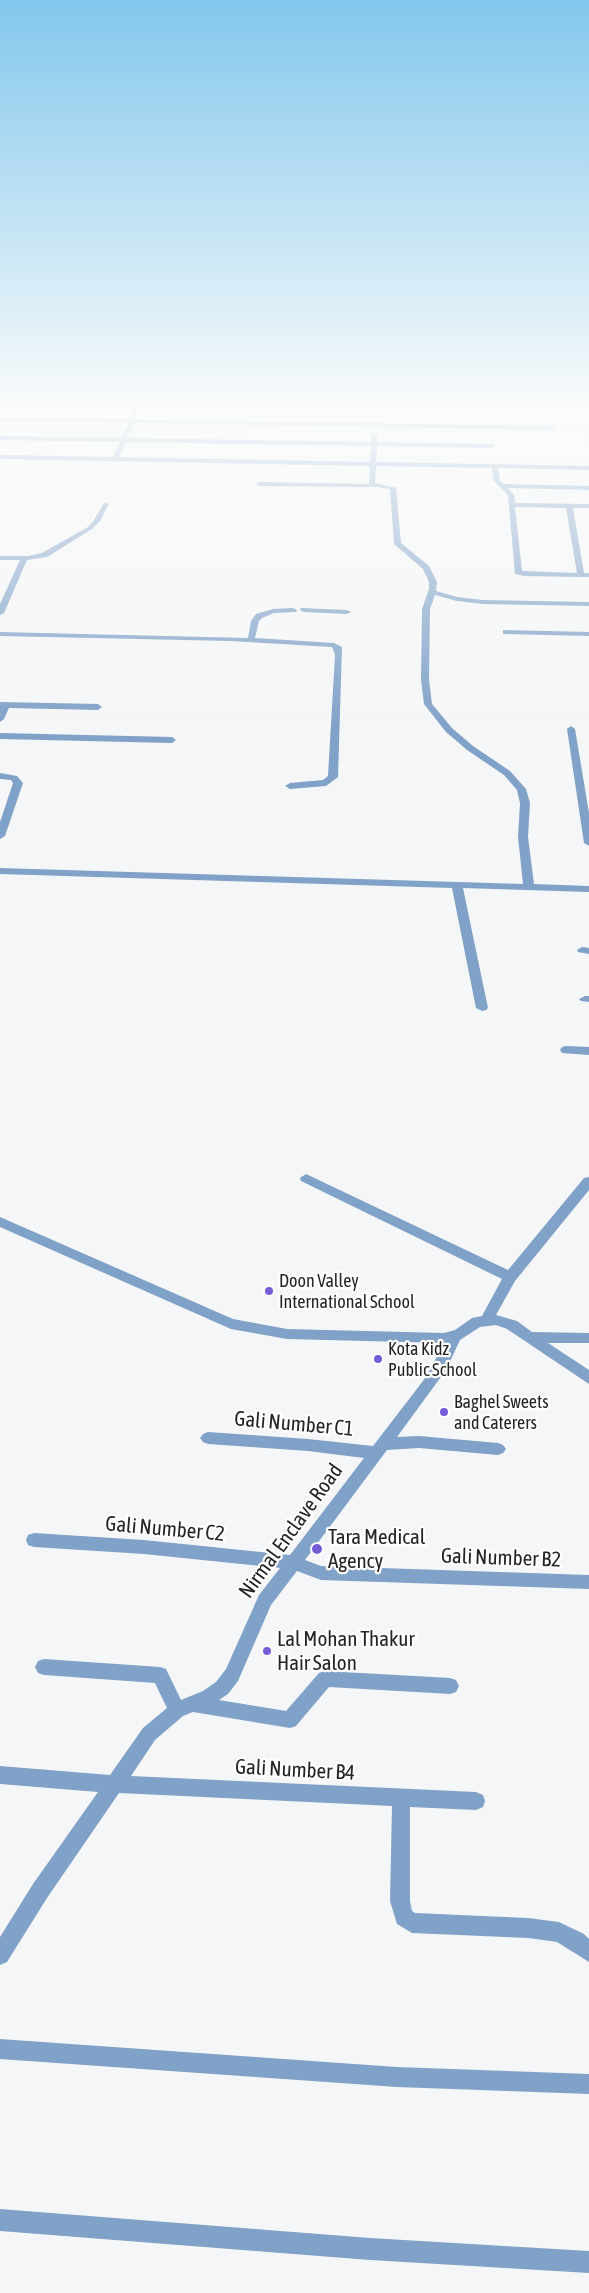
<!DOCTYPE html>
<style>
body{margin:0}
canvas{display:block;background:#f5f6f7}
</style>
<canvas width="589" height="2293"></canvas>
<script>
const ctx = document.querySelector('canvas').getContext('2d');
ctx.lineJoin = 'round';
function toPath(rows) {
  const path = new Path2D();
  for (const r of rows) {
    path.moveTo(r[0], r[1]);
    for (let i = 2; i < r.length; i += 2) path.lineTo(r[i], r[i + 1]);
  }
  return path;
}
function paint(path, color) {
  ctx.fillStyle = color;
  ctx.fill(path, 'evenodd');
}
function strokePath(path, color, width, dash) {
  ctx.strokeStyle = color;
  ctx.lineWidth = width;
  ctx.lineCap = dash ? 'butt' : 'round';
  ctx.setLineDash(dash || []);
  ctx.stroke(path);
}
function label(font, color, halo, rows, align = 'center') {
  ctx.font = font + ' "Asap Condensed",sans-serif';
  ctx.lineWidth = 4.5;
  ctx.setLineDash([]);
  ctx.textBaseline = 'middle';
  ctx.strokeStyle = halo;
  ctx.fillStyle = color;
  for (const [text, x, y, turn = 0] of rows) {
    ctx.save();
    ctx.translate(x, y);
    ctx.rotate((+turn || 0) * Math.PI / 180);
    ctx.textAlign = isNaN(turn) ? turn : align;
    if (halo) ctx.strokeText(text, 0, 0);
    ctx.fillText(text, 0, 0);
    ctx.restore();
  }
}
paint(toPath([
 [104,503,109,504,100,521,92,529,47,557,27,560,4,613,0,615,0,604,20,560,0,560,0,556,29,556,42,553,88,527,94,520,104,503],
 [293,608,297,610,296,612,274,613,262,618,259,621,255,638,334,643,342,647,338,777,326,786,290,789,285,786,290,783,323,780,328,776,335,655,332,647,230,641,0,636,0,632,248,638,251,621,256,614,273,609,293,608],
 [301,608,347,610,351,612,347,614,304,612,300,610,301,608]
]), '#81a2c8');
paint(toPath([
 [136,404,142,404,135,419,552,426,555,428,552,430,134,423,127,438,371,442,371,436,374,434,377,436,377,442,492,444,495,446,492,448,377,446,376,462,589,466,589,470,498,468,500,481,504,484,589,486,589,490,508,488,514,495,515,503,589,504,589,508,573,508,584,573,589,573,589,577,581,577,524,576,515,574,508,495,494,481,492,468,376,466,375,483,396,488,401,543,429,566,437,582,436,591,457,597,483,600,589,602,589,606,483,604,457,601,435,595,430,609,429,680,432,704,452,728,473,746,510,771,526,789,530,803,528,837,534,884,589,886,589,892,463,888,488,1008,486,1010,482,1011,476,1008,452,888,0,874,0,868,523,884,518,837,520,803,517,790,504,775,467,750,446,732,424,704,421,680,422,609,429,589,429,582,423,569,394,544,390,489,377,487,259,486,256,484,259,482,369,484,370,466,0,459,0,455,113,457,120,442,0,440,0,436,121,438,128,423,0,421,0,417,129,419,136,404],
 [126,442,371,446,370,462,119,457,126,442],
 [515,507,566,508,577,573,522,571,515,507],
 [160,404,248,404,488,407,491,409,488,411,163,406,160,404],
 [503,630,589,632,589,636,506,634,503,634,503,630],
 [0,702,98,704,102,707,98,710,9,708,4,719,0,722,0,702],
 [571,726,575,729,589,813,589,846,584,843,567,729,571,726],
 [0,733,172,737,176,740,172,743,0,739,0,733],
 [0,773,17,776,23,783,5,836,0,839,0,822,13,783,11,780,0,779,0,773],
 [582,947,589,948,589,954,578,952,577,950,582,947],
 [585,996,589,996,589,1002,581,1001,579,999,585,996],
 [566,1046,589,1047,589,1055,562,1053,560,1050,562,1047,566,1046],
 [306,1174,508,1270,584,1178,589,1177,589,1190,515,1281,496,1315,517,1321,532,1332,589,1333,589,1343,548,1343,589,1370,589,1384,507,1329,496,1325,480,1327,460,1340,446,1370,397,1437,419,1436,498,1443,503,1445,506,1449,503,1453,498,1455,419,1448,387,1450,305,1560,321,1566,589,1575,589,1589,321,1580,297,1571,271,1605,238,1681,228,1694,219,1700,286,1711,319,1673,325,1671,450,1678,456,1680,459,1686,456,1692,450,1694,329,1687,296,1726,290,1728,193,1712,183,1716,155,1740,131,1776,476,1792,483,1795,485,1801,483,1807,476,1810,410,1807,410,1901,412,1911,415,1913,528,1918,559,1922,584,1934,589,1939,589,1962,557,1942,528,1938,412,1933,397,1924,390,1901,392,1806,119,1793,47,1898,7,1962,0,1965,0,1937,33,1884,98,1792,0,1784,0,1766,110,1775,143,1728,167,1708,155,1683,44,1675,38,1673,35,1667,38,1661,44,1659,160,1667,166,1669,181,1700,203,1691,216,1682,226,1669,259,1595,280,1568,144,1554,34,1547,28,1545,26,1540,28,1535,34,1533,144,1540,290,1555,364,1458,308,1451,208,1444,203,1442,200,1438,203,1434,208,1432,308,1439,373,1446,426,1377,444,1343,287,1339,231,1329,0,1227,0,1217,233,1319,287,1329,444,1333,455,1330,472,1318,482,1316,502,1279,301,1181,300,1178,306,1174],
 [0,2039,397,2067,589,2074,589,2094,397,2087,0,2059,0,2039],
 [0,2209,370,2238,589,2251,589,2273,370,2260,0,2231,0,2209]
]), '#81a2c8');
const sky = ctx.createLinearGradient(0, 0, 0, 725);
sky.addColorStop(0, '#82c7ec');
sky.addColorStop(0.56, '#fafbfb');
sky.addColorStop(1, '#fafbfb00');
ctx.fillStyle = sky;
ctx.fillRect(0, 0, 589, 725);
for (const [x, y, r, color] of [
 [269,1291,5,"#755dd7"],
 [378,1359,5,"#755dd7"],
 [444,1412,5,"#755dd7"],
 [317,1549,6,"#755dd7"],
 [267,1651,5,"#755dd7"]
]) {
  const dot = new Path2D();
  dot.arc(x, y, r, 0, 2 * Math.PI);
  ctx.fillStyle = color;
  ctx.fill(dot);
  strokePath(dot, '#fff', 2);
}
label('18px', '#242424', '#fff', [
 ["Doon Valley",279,1281],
 ["International School",279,1302],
 ["Kota Kidz",388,1349],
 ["Public School",388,1370],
 ["Baghel Sweets",454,1402],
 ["and Caterers",454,1423]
], 'left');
label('21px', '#242424', '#fff', [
 ["Gali Number C1",294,1424,5],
 ["Gali Number C2",165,1529,5],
 ["Nirmal Enclave Road",291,1531,-54],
 ["Gali Number B2",501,1558,2],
 ["Gali Number B4",295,1770,3]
]);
label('21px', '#242424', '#fff', [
 ["Tara Medical",328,1537],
 ["Agency",328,1561],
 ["Lal Mohan Thakur",277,1639],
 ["Hair Salon",277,1663]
], 'left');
</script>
